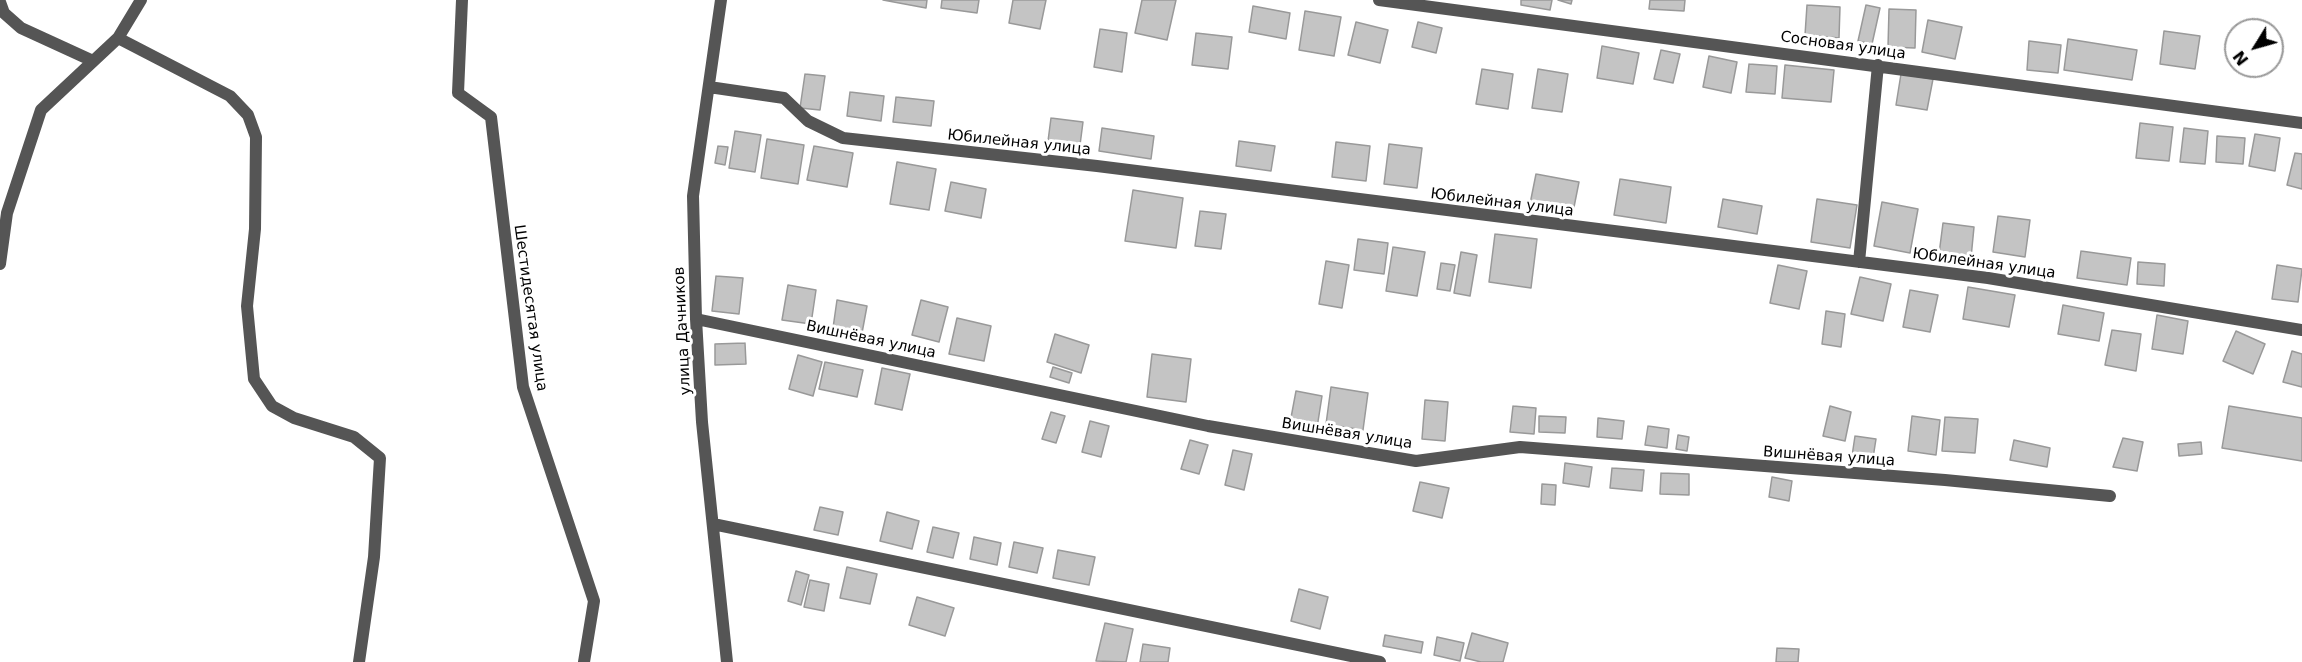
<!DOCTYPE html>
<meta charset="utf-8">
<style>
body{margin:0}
#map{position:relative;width:2302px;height:662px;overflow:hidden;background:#fff;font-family:"DejaVu Sans",sans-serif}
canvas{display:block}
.north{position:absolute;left:2224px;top:18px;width:60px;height:60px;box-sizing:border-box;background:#fff;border:2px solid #999;border-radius:50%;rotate:233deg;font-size:16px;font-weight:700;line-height:24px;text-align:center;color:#000}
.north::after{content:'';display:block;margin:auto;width:21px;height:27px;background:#000;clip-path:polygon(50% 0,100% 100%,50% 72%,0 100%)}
</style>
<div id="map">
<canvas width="2302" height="662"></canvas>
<div class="north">N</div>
</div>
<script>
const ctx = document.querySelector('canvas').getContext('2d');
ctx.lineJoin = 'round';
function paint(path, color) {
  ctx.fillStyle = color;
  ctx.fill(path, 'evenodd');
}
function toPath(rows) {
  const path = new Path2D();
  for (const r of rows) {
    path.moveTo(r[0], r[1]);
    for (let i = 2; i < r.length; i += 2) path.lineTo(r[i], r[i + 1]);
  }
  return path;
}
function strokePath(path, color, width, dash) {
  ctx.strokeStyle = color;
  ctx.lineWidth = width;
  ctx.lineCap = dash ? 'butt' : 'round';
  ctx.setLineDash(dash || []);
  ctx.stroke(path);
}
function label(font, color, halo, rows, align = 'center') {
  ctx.font = font + ' "DejaVu Sans",sans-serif';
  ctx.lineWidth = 6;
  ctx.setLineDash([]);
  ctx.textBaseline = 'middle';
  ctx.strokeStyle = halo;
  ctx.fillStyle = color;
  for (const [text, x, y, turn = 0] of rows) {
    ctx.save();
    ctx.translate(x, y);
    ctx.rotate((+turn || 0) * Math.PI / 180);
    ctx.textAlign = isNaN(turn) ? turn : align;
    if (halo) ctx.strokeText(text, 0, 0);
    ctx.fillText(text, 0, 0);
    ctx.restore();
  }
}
const building = toPath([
 [883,0,927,0,926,8,883,0],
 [942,0,979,0,977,13,941,8,942,0],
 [1013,0,1046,0,1040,29,1009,23,1013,0],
 [1142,0,1176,0,1167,40,1135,33,1142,0],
 [1521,0,1552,0,1550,10,1521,5,1521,0],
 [1558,0,1572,0,1571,4,1558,0],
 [1650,0,1685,0,1684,11,1649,9,1650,0],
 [1807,5,1840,7,1839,38,1805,35,1807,5],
 [1866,5,1880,8,1872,44,1858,41,1866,5],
 [1253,6,1290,13,1286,39,1249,32,1253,6],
 [1889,9,1916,10,1915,48,1888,47,1889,9],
 [1305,11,1341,17,1334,56,1299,50,1305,11],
 [1928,20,1962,27,1955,59,1922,52,1928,20],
 [1356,22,1388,30,1380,63,1348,55,1356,22],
 [1418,22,1442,28,1436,53,1412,47,1418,22],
 [1100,29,1127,33,1122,72,1094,67,1100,29],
 [2164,31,2200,36,2195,69,2160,64,2164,31],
 [1196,33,1232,37,1228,69,1192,65,1196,33],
 [2068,39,2137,50,2132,80,2064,70,2068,39],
 [2029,41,2061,45,2058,73,2027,70,2029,41],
 [1602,46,1639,53,1633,84,1597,78,1602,46],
 [1661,50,1680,54,1673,83,1654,79,1661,50],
 [1709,56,1737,62,1731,93,1703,87,1709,56],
 [1749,64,1777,66,1775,94,1746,92,1749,64],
 [1785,65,1834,70,1831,102,1782,98,1785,65],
 [1482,69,1513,74,1508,109,1476,104,1482,69],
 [1538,69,1568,74,1562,112,1532,108,1538,69],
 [805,74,825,76,820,110,800,108,805,74],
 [1901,74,1933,79,1927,110,1896,105,1901,74],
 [850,92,884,96,881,121,847,116,850,92],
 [896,97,934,101,931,126,893,122,896,97],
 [1051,118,1083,122,1080,145,1048,141,1051,118],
 [2140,123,2173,127,2169,161,2136,158,2140,123],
 [1102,128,1154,136,1151,159,1099,151,1102,128],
 [2184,128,2208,131,2205,164,2180,162,2184,128],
 [735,131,761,135,755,172,729,168,735,131],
 [2255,134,2280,138,2275,171,2249,166,2255,134],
 [2217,136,2245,138,2243,164,2216,162,2217,136],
 [767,139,804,145,798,184,761,178,767,139],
 [1239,141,1275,146,1271,171,1236,166,1239,141],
 [1336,142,1370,146,1366,181,1332,177,1336,142],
 [1389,144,1422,148,1417,188,1384,184,1389,144],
 [718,146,728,147,725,165,715,163,718,146],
 [814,146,853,153,847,187,807,180,814,146],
 [2295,153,2302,154,2302,189,2287,185,2295,153],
 [897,162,936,169,929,210,890,204,897,162],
 [1536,174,1579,182,1573,212,1530,204,1536,174],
 [1620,179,1671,187,1666,223,1614,215,1620,179],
 [951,182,986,189,981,218,945,211,951,182],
 [1133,190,1183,198,1176,248,1125,241,1133,190],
 [1723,199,1762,206,1757,234,1718,227,1723,199],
 [1817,199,1857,205,1850,248,1811,242,1817,199],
 [1882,202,1918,209,1910,253,1874,246,1882,202],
 [1200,211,1226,214,1221,249,1195,246,1200,211],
 [1998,216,2030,220,2025,257,1993,252,1998,216],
 [1943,223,1974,227,1971,258,1939,254,1943,223],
 [1495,234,1537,239,1531,288,1489,282,1495,234],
 [1358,239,1388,243,1384,274,1354,270,1358,239],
 [1393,247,1425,252,1417,296,1386,291,1393,247],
 [2081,251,2131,258,2127,285,2077,278,2081,251],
 [1461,252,1477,255,1470,296,1454,293,1461,252],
 [1326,261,1349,265,1342,308,1319,304,1326,261],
 [2138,262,2165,264,2164,286,2137,284,2138,262],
 [1441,263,1455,265,1450,291,1437,289,1441,263],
 [1778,265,1807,271,1799,309,1770,303,1778,265],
 [2277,265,2302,269,2298,302,2272,299,2277,265],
 [716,276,743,278,739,314,712,311,716,276],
 [1860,277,1891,284,1883,321,1851,314,1860,277],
 [788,285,816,290,811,324,782,320,788,285],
 [1968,287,2015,295,2009,327,1963,319,1968,287],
 [1910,290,1938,295,1930,332,1903,327,1910,290],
 [837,300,867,306,862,333,833,328,837,300],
 [921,300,948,307,939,342,912,335,921,300],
 [2063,305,2104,313,2099,341,2058,334,2063,305],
 [1826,311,1845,314,1841,347,1822,344,1826,311],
 [2157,315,2188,321,2183,354,2152,349,2157,315],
 [957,318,991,326,984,361,949,354,957,318],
 [2112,330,2141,334,2136,371,2105,365,2112,330],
 [2236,331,2265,344,2253,374,2223,361,2236,331],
 [1055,334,1089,345,1081,373,1047,362,1055,334],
 [745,343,746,364,715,365,715,344,745,343],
 [2292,351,2302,354,2302,387,2283,382,2292,351],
 [1152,354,1191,359,1186,402,1147,397,1152,354],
 [798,355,822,362,813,396,789,389,798,355],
 [825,362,863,370,857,397,819,389,825,362],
 [1053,367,1072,373,1069,383,1050,377,1053,367],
 [882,368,910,374,902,410,875,404,882,368],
 [1331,387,1368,393,1363,430,1326,424,1331,387],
 [1296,391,1322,396,1317,428,1290,423,1296,391],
 [1425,400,1448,402,1445,441,1422,439,1425,400],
 [1513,406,1536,408,1534,434,1510,432,1513,406],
 [1830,406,1851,412,1845,441,1823,436,1830,406],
 [2229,406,2302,418,2302,461,2222,448,2229,406],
 [1051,412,1065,416,1056,443,1042,439,1051,412],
 [1539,416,1566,417,1565,433,1539,432,1539,416],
 [1912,416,1940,420,1936,455,1908,451,1912,416],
 [1945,417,1978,419,1975,453,1942,451,1945,417],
 [1598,418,1624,421,1622,439,1597,437,1598,418],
 [1090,421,1109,426,1101,457,1082,452,1090,421],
 [1648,426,1669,429,1667,448,1645,445,1648,426],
 [1678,435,1689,437,1687,451,1676,449,1678,435],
 [1855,436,1876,439,1873,458,1852,456,1855,436],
 [2123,438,2143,442,2137,471,2113,467,2123,438],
 [1190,440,1208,445,1199,474,1181,469,1190,440],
 [2014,440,2050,448,2047,467,2010,460,2014,440],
 [2201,442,2202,454,2179,456,2178,444,2201,442],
 [1233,450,1252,454,1244,490,1225,485,1233,450],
 [1565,463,1592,467,1589,487,1563,483,1565,463],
 [1612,468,1644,470,1642,491,1610,488,1612,468],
 [1661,473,1689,474,1689,495,1660,494,1661,473],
 [1772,477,1792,481,1789,501,1769,497,1772,477],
 [1420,482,1449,488,1442,518,1413,511,1420,482],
 [1542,484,1556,485,1555,505,1541,504,1542,484],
 [820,507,843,512,838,535,814,530,820,507],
 [887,512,919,521,912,549,880,541,887,512],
 [933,527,959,533,953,558,927,552,933,527],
 [974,537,1001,543,997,565,970,559,974,537],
 [1014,542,1043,548,1037,573,1009,567,1014,542],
 [1058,550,1095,557,1089,585,1053,578,1058,550],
 [847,567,877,574,870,604,840,598,847,567],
 [796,571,809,575,801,605,788,601,796,571],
 [810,580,829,584,824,611,804,607,810,580],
 [1299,589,1328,597,1320,629,1291,621,1299,589],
 [917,597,954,608,945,636,909,625,917,597],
 [1105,623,1133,629,1126,662,1096,661,1105,623],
 [1472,633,1508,643,1503,662,1481,662,1465,658,1472,633],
 [1385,635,1423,642,1421,653,1383,646,1385,635],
 [1437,637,1464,643,1460,661,1434,655,1437,637],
 [1143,644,1170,648,1168,662,1140,662,1143,644],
 [1777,648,1799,649,1798,662,1776,662,1777,648]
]);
paint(building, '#c4c4c4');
strokePath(building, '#999', 1.5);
strokePath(toPath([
 [462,0,458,93,491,117,523,387,594,601,584,662],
 [721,0,693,196,696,319,702,422,727,662],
 [1379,0,2302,123],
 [0,2,4,13,21,28,93,61],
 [118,38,230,96,248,115,256,137,255,229,247,306,254,379,272,406,294,418,354,437,380,458,374,557,359,662],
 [709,87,784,98,808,121,843,138,1097,166,1988,278,2302,330],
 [1859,262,1878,65],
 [0,264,7,213,41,110,118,38,141,0],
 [696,319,1208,426,1416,461,1520,447,1945,480,2110,496],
 [713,524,1380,662]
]), '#555', 12);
label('15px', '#000', '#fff', [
 ["Сосновая улица",1843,46,8],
 ["Юбилейная улица",1019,143,6],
 ["Юбилейная улица",1502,203,7],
 ["Юбилейная улица",1984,264,8],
 ["Шестидесятая улица",530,308,82],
 ["улица Дачников",683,331,-93],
 ["Вишнёвая улица",871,340,12],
 ["Вишнёвая улица",1347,434,9],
 ["Вишнёвая улица",1829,457,4]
]);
</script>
